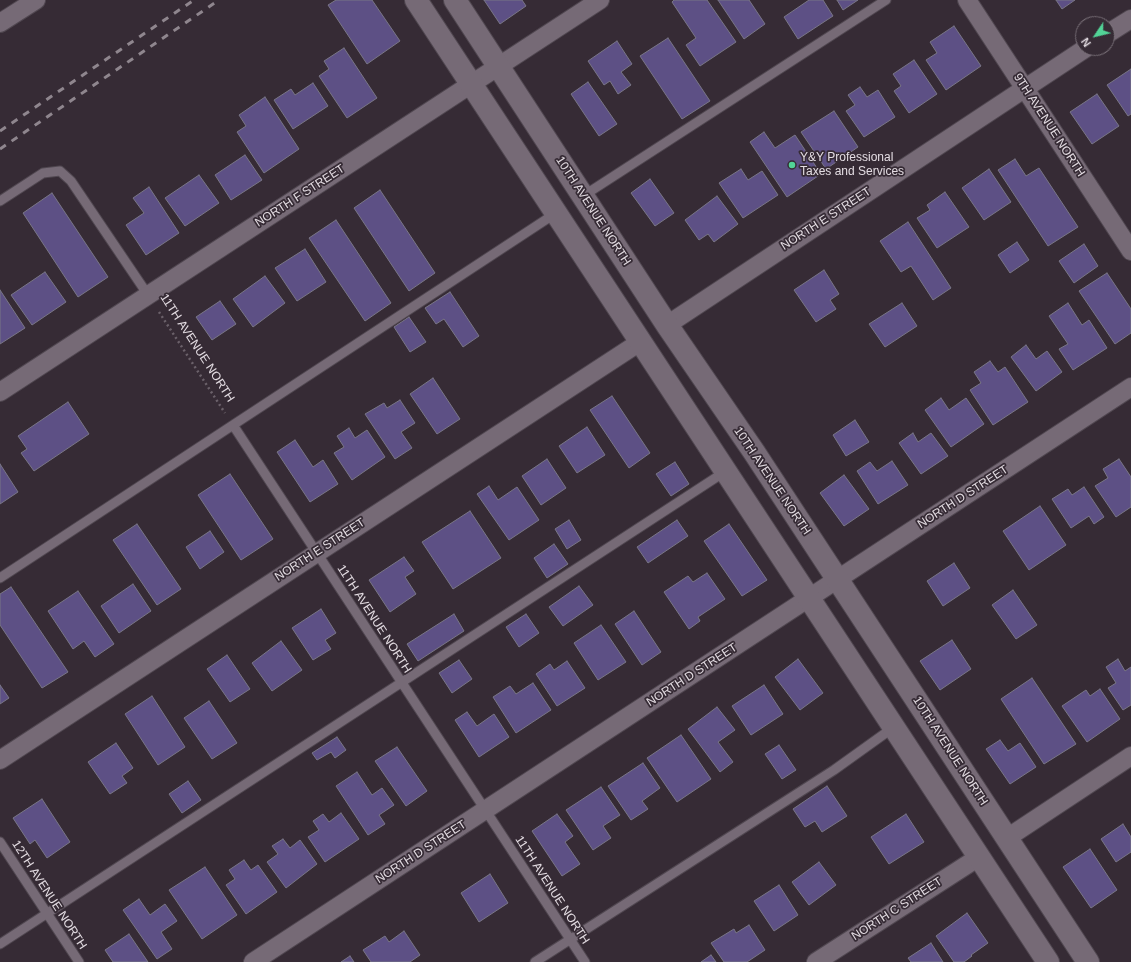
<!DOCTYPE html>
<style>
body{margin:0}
#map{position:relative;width:1131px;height:962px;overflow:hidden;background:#362b35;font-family:Arial,sans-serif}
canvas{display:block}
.north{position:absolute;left:1075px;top:16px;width:40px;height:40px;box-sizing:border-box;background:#362b35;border:1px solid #7b727a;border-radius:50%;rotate:235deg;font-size:11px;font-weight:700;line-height:16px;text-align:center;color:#e3dce2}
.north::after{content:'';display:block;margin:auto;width:14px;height:18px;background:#52d397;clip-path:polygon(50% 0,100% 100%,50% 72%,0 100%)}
</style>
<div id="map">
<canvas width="1131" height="962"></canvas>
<div class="north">N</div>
</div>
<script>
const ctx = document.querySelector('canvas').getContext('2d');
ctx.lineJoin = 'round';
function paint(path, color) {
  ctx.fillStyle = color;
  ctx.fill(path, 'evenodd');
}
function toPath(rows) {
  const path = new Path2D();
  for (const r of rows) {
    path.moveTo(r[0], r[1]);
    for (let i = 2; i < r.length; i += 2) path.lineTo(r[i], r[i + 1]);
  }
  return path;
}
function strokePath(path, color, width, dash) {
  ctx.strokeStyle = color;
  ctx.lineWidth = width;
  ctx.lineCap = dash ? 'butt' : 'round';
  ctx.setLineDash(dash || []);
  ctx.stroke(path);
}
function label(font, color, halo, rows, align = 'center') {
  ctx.font = font + ' Arial,sans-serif';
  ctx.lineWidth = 3.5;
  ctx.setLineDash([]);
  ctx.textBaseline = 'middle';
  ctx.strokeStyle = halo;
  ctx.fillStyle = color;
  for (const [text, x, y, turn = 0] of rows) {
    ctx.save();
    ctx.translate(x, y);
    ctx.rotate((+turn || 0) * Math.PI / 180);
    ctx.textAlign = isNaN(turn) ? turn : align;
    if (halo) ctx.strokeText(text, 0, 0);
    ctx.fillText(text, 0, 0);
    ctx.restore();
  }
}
const building = toPath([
 [336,0,372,0,400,41,367,64,328,5,336,0],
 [484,0,522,0,526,6,500,24,484,0],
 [674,0,707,0,736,42,700,66,686,45,696,38,672,2,674,0],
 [718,0,749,0,765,24,744,39,718,0],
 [809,0,823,0,833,16,798,39,784,17,809,0],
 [837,0,858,0,843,10,837,0],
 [1056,0,1075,0,1062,9,1056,0],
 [954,26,981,66,946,90,926,60,937,53,930,42,954,26],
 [668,38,710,101,682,119,640,56,668,38],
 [617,41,632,64,621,72,631,85,618,94,610,81,604,85,588,61,617,41],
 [344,48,377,98,347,118,319,76,329,69,324,61,344,48],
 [914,60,937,94,909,113,894,91,901,86,893,74,914,60],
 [1131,69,1131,114,1128,116,1107,85,1131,69],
 [588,82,617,124,599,136,571,94,588,82],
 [313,83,328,106,293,129,274,100,291,89,295,95,313,83],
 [860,87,867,97,878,90,895,117,864,137,846,111,855,105,848,95,860,87],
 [1097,94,1119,126,1092,144,1070,112,1097,94],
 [265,97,299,149,264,173,237,132,246,126,239,115,265,97],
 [834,111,858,147,826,169,801,132,834,111],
 [764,132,775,148,795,135,821,174,787,197,750,142,764,132],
 [245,155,262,180,231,200,215,175,245,155],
 [1015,159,1026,176,1039,168,1078,227,1048,246,998,170,1015,159],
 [741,169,748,180,762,171,778,195,743,218,719,183,741,169],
 [989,169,1011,202,984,220,962,188,989,169],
 [199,175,219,203,185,226,165,198,199,175],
 [650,179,674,213,655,226,631,193,650,179],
 [149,187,179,233,146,255,126,225,144,213,133,198,149,187],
 [380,190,435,273,409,291,354,208,380,190],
 [945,192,969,227,937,248,917,218,930,210,927,205,945,192],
 [52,193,108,277,78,297,23,213,52,193],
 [717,196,738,224,714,242,708,234,699,240,685,220,717,196],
 [336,220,391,303,365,321,309,238,336,220],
 [908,222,951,288,933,300,911,266,901,272,880,241,908,222],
 [1017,242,1029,260,1010,273,998,255,1017,242],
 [1084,244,1098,266,1074,283,1059,261,1084,244],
 [305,249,326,282,297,301,275,268,305,249],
 [824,270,839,294,830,300,836,309,816,322,794,290,824,270],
 [45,272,66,302,32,325,11,295,45,272],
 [1107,273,1131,309,1131,333,1115,344,1079,291,1107,273],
 [265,276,285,303,253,327,233,299,265,276],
 [0,290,25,328,0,344,0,290],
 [450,292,479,336,463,347,444,319,436,324,425,308,450,292],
 [220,301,236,324,212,340,196,317,220,301],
 [902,303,917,326,885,347,869,324,902,303],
 [1068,303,1082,325,1089,320,1107,348,1073,370,1059,349,1068,344,1049,316,1068,303],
 [409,317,426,342,410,352,394,327,409,317],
 [1026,345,1036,359,1047,351,1062,372,1036,391,1011,357,1026,345],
 [990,361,998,372,1005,367,1028,402,993,425,970,390,981,383,974,372,990,361],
 [433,378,460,419,437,434,410,394,433,378],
 [612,396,650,453,629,468,590,410,612,396],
 [941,398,949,410,966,398,984,424,951,447,925,410,941,398],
 [400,400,415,423,401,432,412,448,395,459,365,414,384,403,387,408,400,400],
 [68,402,89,434,34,471,21,453,27,449,18,436,68,402],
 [855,420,869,442,846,456,833,435,855,420],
 [587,427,605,455,577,473,559,446,587,427],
 [349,428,355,438,367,430,385,457,352,480,334,453,344,447,337,436,349,428],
 [913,433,918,442,931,433,948,456,921,474,899,443,913,433],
 [295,440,313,467,323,460,338,484,310,502,277,452,295,440],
 [547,459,566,488,541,505,522,476,547,459],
 [1119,459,1131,477,1131,507,1116,517,1095,486,1108,478,1103,469,1119,459],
 [892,461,908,485,878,504,857,471,870,462,877,471,892,461],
 [675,462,689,484,671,496,656,474,675,462],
 [0,464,18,492,0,504,0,464],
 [230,474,273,539,241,560,198,495,230,474],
 [844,475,869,509,844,526,820,493,844,475],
 [489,486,498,500,517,487,539,520,509,540,477,494,489,486],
 [1084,487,1104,517,1094,524,1089,516,1071,528,1052,499,1068,489,1072,495,1084,487],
 [1040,506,1066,545,1029,570,1003,531,1040,506],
 [470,511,501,558,453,589,422,542,470,511],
 [569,520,581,540,567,549,555,529,569,520],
 [677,520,688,536,648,563,637,547,677,520],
 [137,524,181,589,157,605,113,540,137,524],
 [729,524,767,580,742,596,704,541,729,524],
 [210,531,224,552,200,569,186,547,210,531],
 [554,544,568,564,547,578,534,558,554,544],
 [404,557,414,571,405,577,416,594,390,612,369,580,404,557],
 [954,563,970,588,943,606,927,581,954,563],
 [707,573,725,599,698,617,700,621,689,629,664,592,688,576,693,582,707,573],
 [133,584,151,611,119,633,101,606,133,584],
 [579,586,593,605,563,626,549,607,579,586],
 [11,587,68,672,42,688,0,625,0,594,11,587],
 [1013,590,1037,625,1016,639,992,605,1013,590],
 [78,591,114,644,95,657,84,641,73,649,48,611,78,591],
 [321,609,336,633,325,640,331,649,313,660,292,628,321,609],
 [634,611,661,652,642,665,615,624,634,611],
 [454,614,464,631,418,661,407,644,454,614],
 [526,614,539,633,519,647,506,627,526,614],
 [601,625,626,662,598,680,574,643,601,625],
 [952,640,971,669,940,690,920,661,952,640],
 [281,641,302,670,272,691,252,663,281,641],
 [227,655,250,689,230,702,207,669,227,655],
 [798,659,823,693,800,710,775,677,798,659],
 [1118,659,1125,671,1131,667,1131,705,1123,710,1108,688,1116,683,1106,667,1118,659],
 [459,660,472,679,452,693,439,673,459,660],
 [567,661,585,688,557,706,536,674,550,664,554,670,567,661],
 [1032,678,1076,744,1044,764,1001,699,1032,678],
 [533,683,551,710,516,733,493,697,510,686,516,694,533,683],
 [0,685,9,698,0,704,0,685],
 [764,685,783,714,751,735,732,706,764,685],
 [1100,689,1120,719,1087,742,1062,706,1086,690,1090,696,1100,689],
 [152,696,185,747,158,765,125,714,152,696],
 [209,701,237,743,212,759,184,718,209,701],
 [717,707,735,730,718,742,733,762,720,772,688,729,717,707],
 [467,712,477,726,494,714,509,737,479,757,455,720,467,712],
 [681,735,711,779,677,802,647,758,681,735],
 [337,737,346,750,335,758,331,752,317,760,312,753,337,737],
 [1000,740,1008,751,1020,743,1036,767,1010,784,986,749,1000,740],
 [116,743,133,768,122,776,127,783,110,794,88,762,116,743],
 [779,745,796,770,782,779,765,754,779,745],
 [397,747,427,791,406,806,375,761,397,747],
 [643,763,660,788,642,801,648,809,631,820,608,786,643,763],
 [357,772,372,795,382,788,394,805,379,815,385,824,368,835,336,786,357,772],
 [188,781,201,800,182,813,169,794,188,781],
 [827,786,847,816,822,832,815,821,805,827,793,809,827,786],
 [601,787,620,815,603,826,611,838,593,850,566,810,601,787],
 [42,799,70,842,47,858,35,840,30,844,13,818,42,799],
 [341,813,359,839,325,862,308,837,319,830,313,821,323,814,329,822,341,813],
 [557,814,573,836,565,842,580,864,562,876,532,831,557,814],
 [906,814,924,842,889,864,871,837,906,814],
 [1123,824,1131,837,1131,852,1116,862,1101,839,1123,824],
 [283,839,290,848,300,840,317,864,286,888,267,862,278,854,272,846,283,839],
 [1090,849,1117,890,1091,908,1063,867,1090,849],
 [244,860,251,870,258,865,277,892,246,914,226,885,235,879,229,870,244,860],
 [819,862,836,885,809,905,792,882,819,862],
 [205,867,237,915,202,939,169,890,205,867],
 [490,874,508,903,479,922,461,893,490,874],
 [779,885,798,915,774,931,754,901,779,885],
 [139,899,150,915,165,904,177,921,161,932,172,949,157,959,123,910,139,899],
 [967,913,988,943,971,955,972,956,964,962,954,962,936,936,967,913],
 [749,925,765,950,747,962,724,962,711,943,734,929,736,933,749,925],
 [404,931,420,955,410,962,371,962,363,950,385,936,389,942,404,931],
 [129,934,148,962,113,962,105,950,129,934],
 [931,943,943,962,911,962,908,958,931,943],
 [711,955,716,962,701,962,711,955],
 [350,956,354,962,341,962,350,956]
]);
paint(building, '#5d5085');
strokePath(building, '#797686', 1);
const service = toPath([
 [583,196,886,0],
 [0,201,43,173,60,171,71,181,148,295],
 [233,425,585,962],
 [0,578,556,213],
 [0,842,79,962],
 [0,944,726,471],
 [535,962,834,770,894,727]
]);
const minor = toPath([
 [967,0,1131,251],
 [0,23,36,0],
 [1107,34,1131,19],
 [667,325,1086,48],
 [0,392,600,0],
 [0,760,640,342],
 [1007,838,1131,756],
 [253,962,1131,387],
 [816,962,979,857]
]);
const secondary = toPath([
 [416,0,1048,962],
 [455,0,667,325,754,452,1088,962]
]);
strokePath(service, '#504750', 11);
strokePath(minor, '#504750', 20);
strokePath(secondary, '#504750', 24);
strokePath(toPath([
 [159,312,225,413]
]), '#6b616a', 2.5, [2, 3]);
strokePath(service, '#766a76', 9);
strokePath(minor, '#766a76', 18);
strokePath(secondary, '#766a76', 22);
strokePath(toPath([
 [0,131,194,0],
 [0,149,219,0]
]), '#8f868e', 3, [7, 7]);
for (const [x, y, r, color] of [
 [792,165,4,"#52d397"]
]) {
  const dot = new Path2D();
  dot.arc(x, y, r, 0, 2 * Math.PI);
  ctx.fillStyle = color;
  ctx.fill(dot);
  strokePath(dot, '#362b35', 1.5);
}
label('12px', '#e3dce2', '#362b35', [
 ["9TH AVENUE NORTH",1049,125,57],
 ["NORTH F STREET",300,196,-33],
 ["10TH AVENUE NORTH",593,211,57],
 ["NORTH E STREET",826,219,-33],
 ["11TH AVENUE NORTH",197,348,57],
 ["10TH AVENUE NORTH",772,481,56],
 ["NORTH D STREET",963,497,-33],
 ["NORTH E STREET",320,550,-33],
 ["11TH AVENUE NORTH",374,619,57],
 ["NORTH D STREET",692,675,-33],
 ["10TH AVENUE NORTH",950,751,57],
 ["NORTH D STREET",421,852,-33],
 ["11TH AVENUE NORTH",552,890,57],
 ["12TH AVENUE NORTH",49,895,57],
 ["NORTH C STREET",897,909,-33]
]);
label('12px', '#e3dce2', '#362b35', [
 ["Y&Y Professional",800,158],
 ["Taxes and Services",800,172]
], 'left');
</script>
